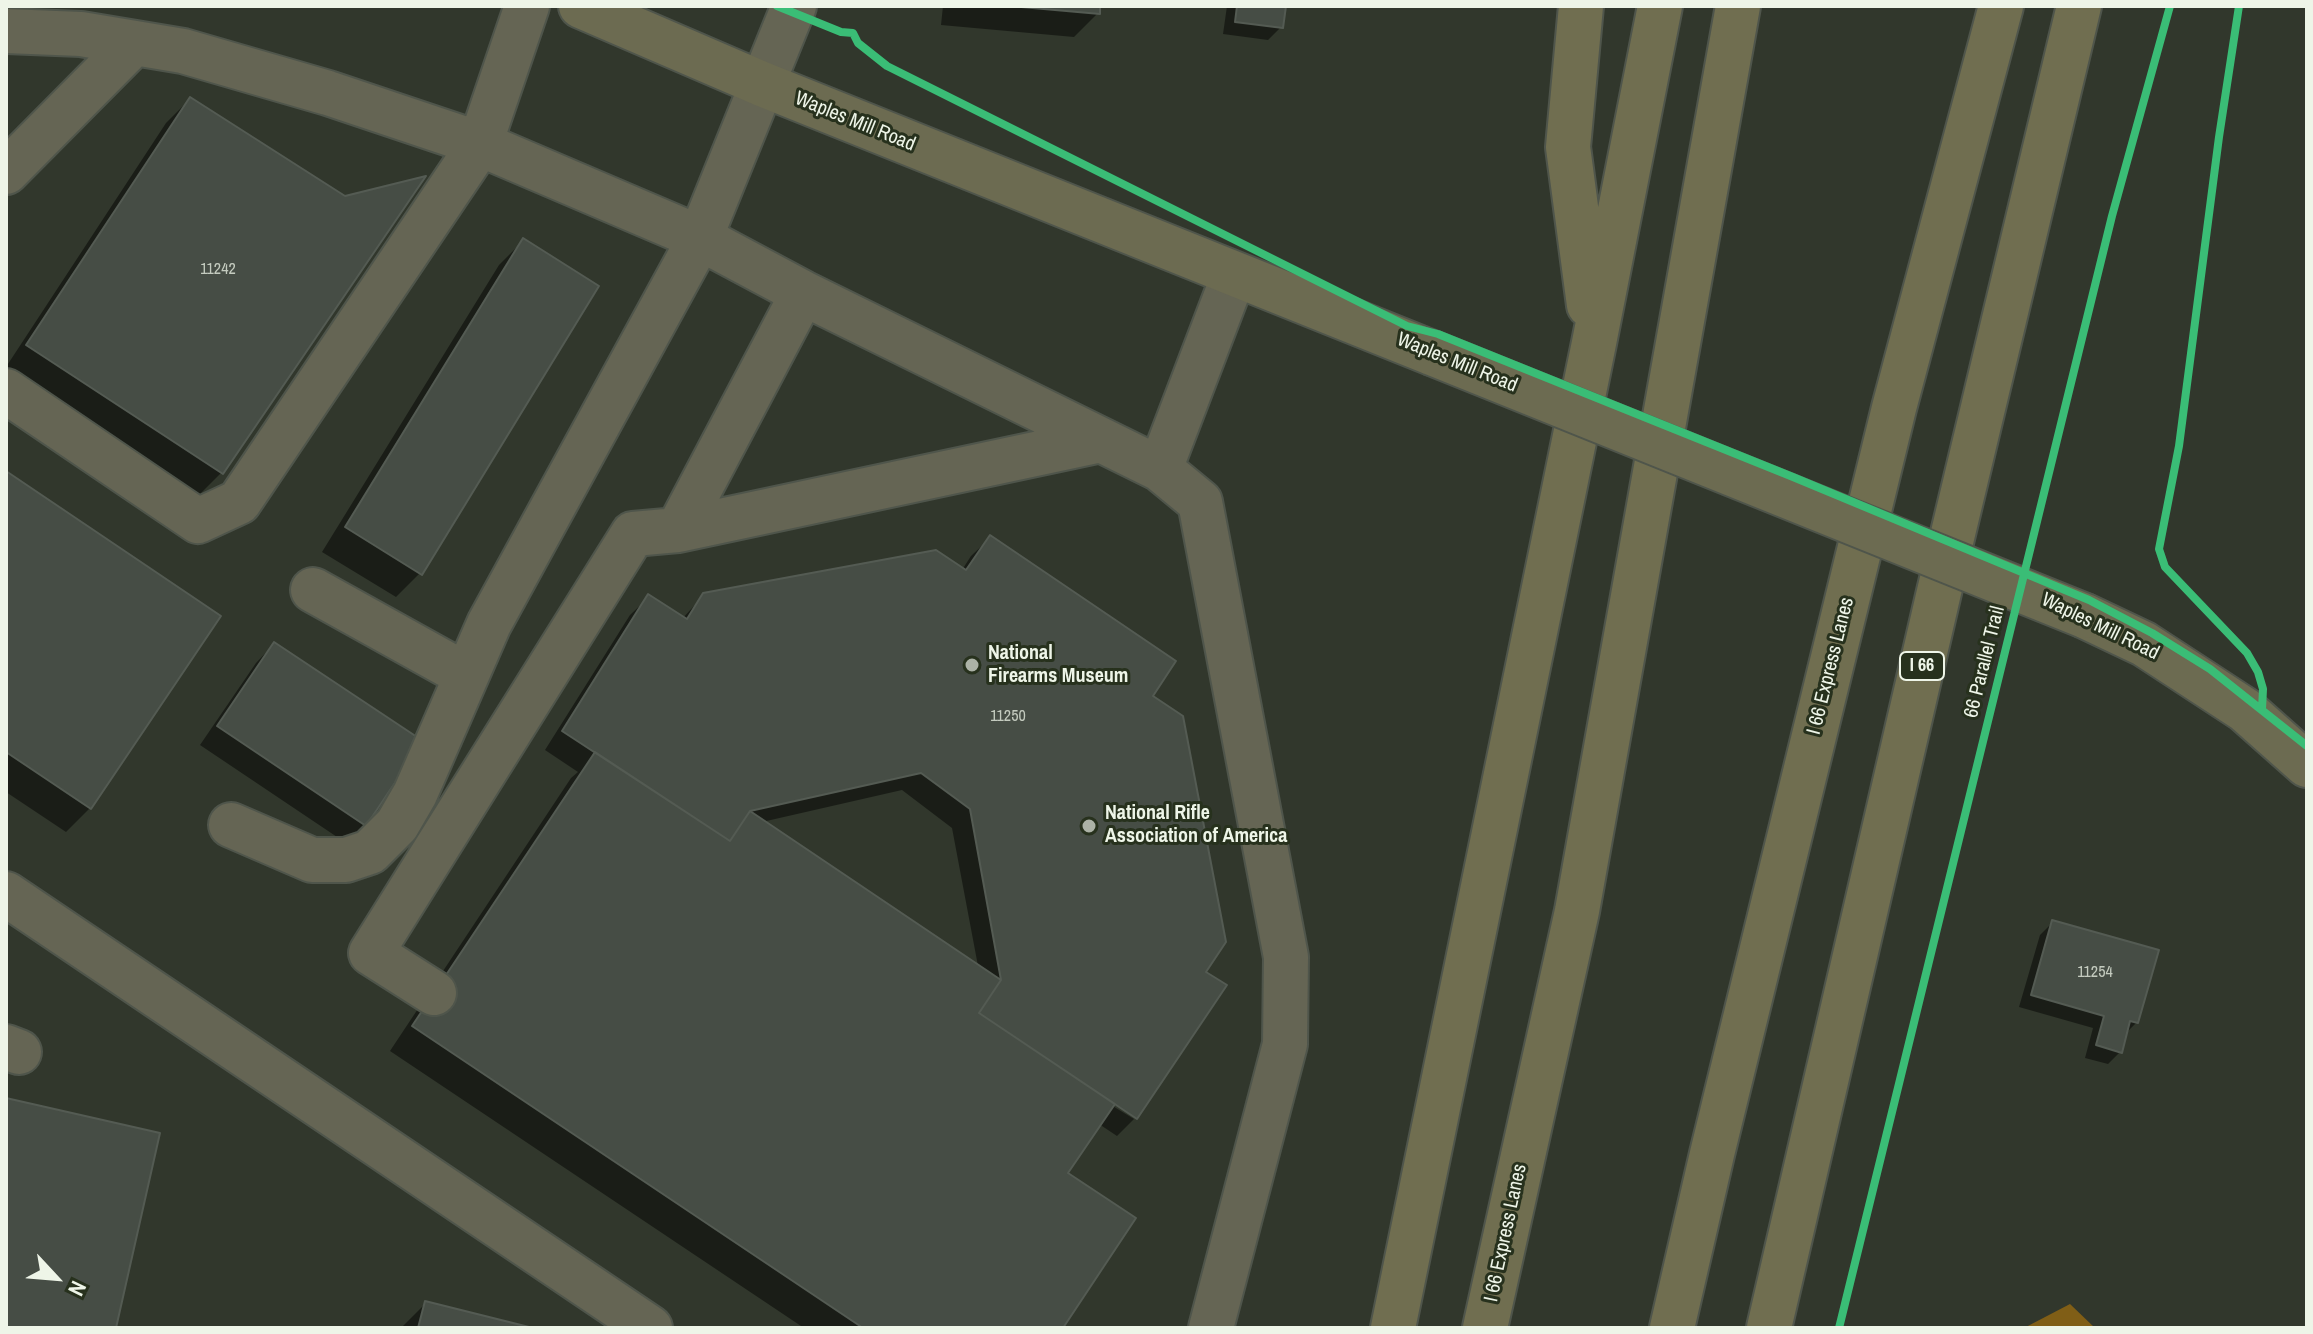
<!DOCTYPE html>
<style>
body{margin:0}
#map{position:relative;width:2313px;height:1334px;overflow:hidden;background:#31372c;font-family:"Archivo Narrow",sans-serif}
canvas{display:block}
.frame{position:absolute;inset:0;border:8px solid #eef5e8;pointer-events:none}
.north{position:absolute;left:16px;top:1238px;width:80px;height:80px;-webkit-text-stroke:6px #27311d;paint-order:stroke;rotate:116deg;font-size:22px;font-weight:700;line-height:32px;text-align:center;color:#eef5e8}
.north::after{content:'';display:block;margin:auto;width:28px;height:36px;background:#eef5e8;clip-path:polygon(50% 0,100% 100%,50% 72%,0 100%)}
</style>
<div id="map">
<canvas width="2313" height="1334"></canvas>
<div class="frame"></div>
<div class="north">N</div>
</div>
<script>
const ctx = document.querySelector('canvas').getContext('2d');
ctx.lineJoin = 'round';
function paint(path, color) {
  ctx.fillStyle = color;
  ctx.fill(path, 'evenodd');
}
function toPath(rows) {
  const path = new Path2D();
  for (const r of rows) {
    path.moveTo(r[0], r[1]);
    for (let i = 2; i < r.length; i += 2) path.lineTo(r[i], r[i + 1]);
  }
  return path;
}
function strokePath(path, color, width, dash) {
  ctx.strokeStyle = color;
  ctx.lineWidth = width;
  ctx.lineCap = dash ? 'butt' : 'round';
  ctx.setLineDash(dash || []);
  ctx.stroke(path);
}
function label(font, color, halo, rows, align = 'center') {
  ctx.font = font + ' "Archivo Narrow",sans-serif';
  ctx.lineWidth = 6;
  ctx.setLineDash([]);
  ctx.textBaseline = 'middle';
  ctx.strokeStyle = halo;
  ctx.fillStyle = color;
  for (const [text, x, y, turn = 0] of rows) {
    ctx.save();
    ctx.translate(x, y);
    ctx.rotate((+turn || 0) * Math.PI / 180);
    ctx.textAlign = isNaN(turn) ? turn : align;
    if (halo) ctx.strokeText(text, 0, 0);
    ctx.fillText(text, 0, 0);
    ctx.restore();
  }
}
paint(toPath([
 [2070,1304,2095,1328,2024,1328]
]), '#805e16');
paint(toPath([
 [943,6,1098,6,1098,13,1074,37,941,25],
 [1227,6,1284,6,1281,27,1268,40,1223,34],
 [190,99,221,473,197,497,6,372,6,367,166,123],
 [523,241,420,573,396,597,322,552,499,265],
 [6,473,90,808,66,832,6,792],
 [990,538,1151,696,1114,1102,1111,1105,1134,1119,1117,1136,1099,1124,1066,1174,1061,1328,804,1328,390,1051,571,778,578,772,545,750,630,615,649,597,682,619,704,595,962,570,971,556],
 [902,790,952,828,978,966,762,822],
 [274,644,365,825,346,843,200,745,256,663],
 [2052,923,2137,1022,2125,1034,2120,1052,2108,1064,2085,1058,2093,1028,2019,1007,2040,935],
 [426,1303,525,1328,401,1328]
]), '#0007');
const building = toPath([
 [1010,6,1100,6,1100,14,1010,6],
 [1237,6,1286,6,1283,28,1235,22,1237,6],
 [190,97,345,196,426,176,223,474,26,345,190,97],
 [523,238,599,286,422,575,345,527,523,238],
 [6,471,221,616,91,809,6,752,6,471],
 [990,535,1176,661,1153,696,1183,716,1226,942,1206,972,1227,985,1137,1119,979,1013,1001,980,970,809,921,773,750,811,730,841,562,731,648,594,687,619,703,593,936,550,966,570,990,535],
 [274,642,423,741,366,826,217,726,274,642],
 [595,752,730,841,750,811,1001,980,979,1013,1115,1104,1068,1173,1136,1218,1063,1328,863,1328,412,1026,595,752],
 [2052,920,2159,950,2138,1023,2130,1021,2122,1053,2096,1045,2104,1016,2031,995,2052,920],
 [6,1098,160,1133,116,1328,6,1328,6,1098],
 [425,1301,533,1328,418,1328,425,1301]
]);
paint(building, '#464d45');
strokePath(building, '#545b53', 2);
const minor = toPath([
 [6,31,81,34,183,51,328,93,480,144,700,238,803,293,1160,469,1200,502,1286,957,1285,1044,1211,1328],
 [6,172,134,43],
 [6,391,198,521,239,502,480,144,527,6],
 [1160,469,1234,275],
 [678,530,1101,440],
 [313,590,466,675],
 [231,825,312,860,346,860,370,852,397,825,415,794,489,624,700,238,794,6],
 [6,894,650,1328],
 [434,993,371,953,633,534,678,530,803,293],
 [6,1047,19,1052]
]);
const major = toPath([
 [581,6,762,84,1432,353],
 [2085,616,2144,644,2245,710,2307,765]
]);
const highway = toPath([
 [1581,6,1568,147,1589,305],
 [1393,1328,1594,343,1660,6],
 [1485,1328,1577,911,1738,6],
 [1672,1328,1712,1154,1894,408,2001,6],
 [1769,1328,1939,592,2079,6]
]);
strokePath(minor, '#4f554b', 48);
strokePath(major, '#4f554b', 48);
strokePath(highway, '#4f554b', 48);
strokePath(minor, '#656554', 44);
strokePath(major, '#6c6b51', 44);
strokePath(highway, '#706e50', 44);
const majorBridge = toPath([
 [1432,353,2085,616]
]);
strokePath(majorBridge, '#4f554b', 48, []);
strokePath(majorBridge, '#6c6b51', 44);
strokePath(toPath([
 [777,6,841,32,853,33,858,43,887,66,1407,326,1438,334,1793,477,2089,600,2152,633,2210,669,2307,746],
 [2239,6,2219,137,2179,446,2159,549,2165,567,2247,653,2258,672,2263,689,2262,709],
 [1839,1328,2112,216,2170,6]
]), '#3abd76', 8);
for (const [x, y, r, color] of [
 [972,665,8,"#acb2a6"],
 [1089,826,8,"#acb2a6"]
]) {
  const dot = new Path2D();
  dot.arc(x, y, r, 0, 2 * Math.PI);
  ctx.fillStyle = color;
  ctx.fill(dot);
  strokePath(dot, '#27311d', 3);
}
label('16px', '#c4cbbf', null, [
 ["11242",218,270],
 ["11250",1008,717],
 ["11254",2095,973]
]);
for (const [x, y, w] of [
 [1922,666,44]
]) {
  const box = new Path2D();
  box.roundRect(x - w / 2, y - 14, w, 28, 6);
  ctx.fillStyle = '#27311d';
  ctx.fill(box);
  strokePath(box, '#eef5e8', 2);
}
label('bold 18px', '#eef5e8', null, [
 ["I 66",1922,666]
]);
label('20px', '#eef5e8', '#27311d', [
 ["Waples Mill Road",855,122,22],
 ["Waples Mill Road",1457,363,22],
 ["Waples Mill Road",2100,627,26],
 ["66 Parallel Trail",1985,662,-76],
 ["I 66 Express Lanes",1831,666,-76],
 ["I 66 Express Lanes",1506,1233,-78]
]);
label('bold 20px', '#eef5e8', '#27311d', [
 ["National",988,654],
 ["Firearms Museum",988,677],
 ["National Rifle",1105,814],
 ["Association of America",1105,837]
], 'left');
</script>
